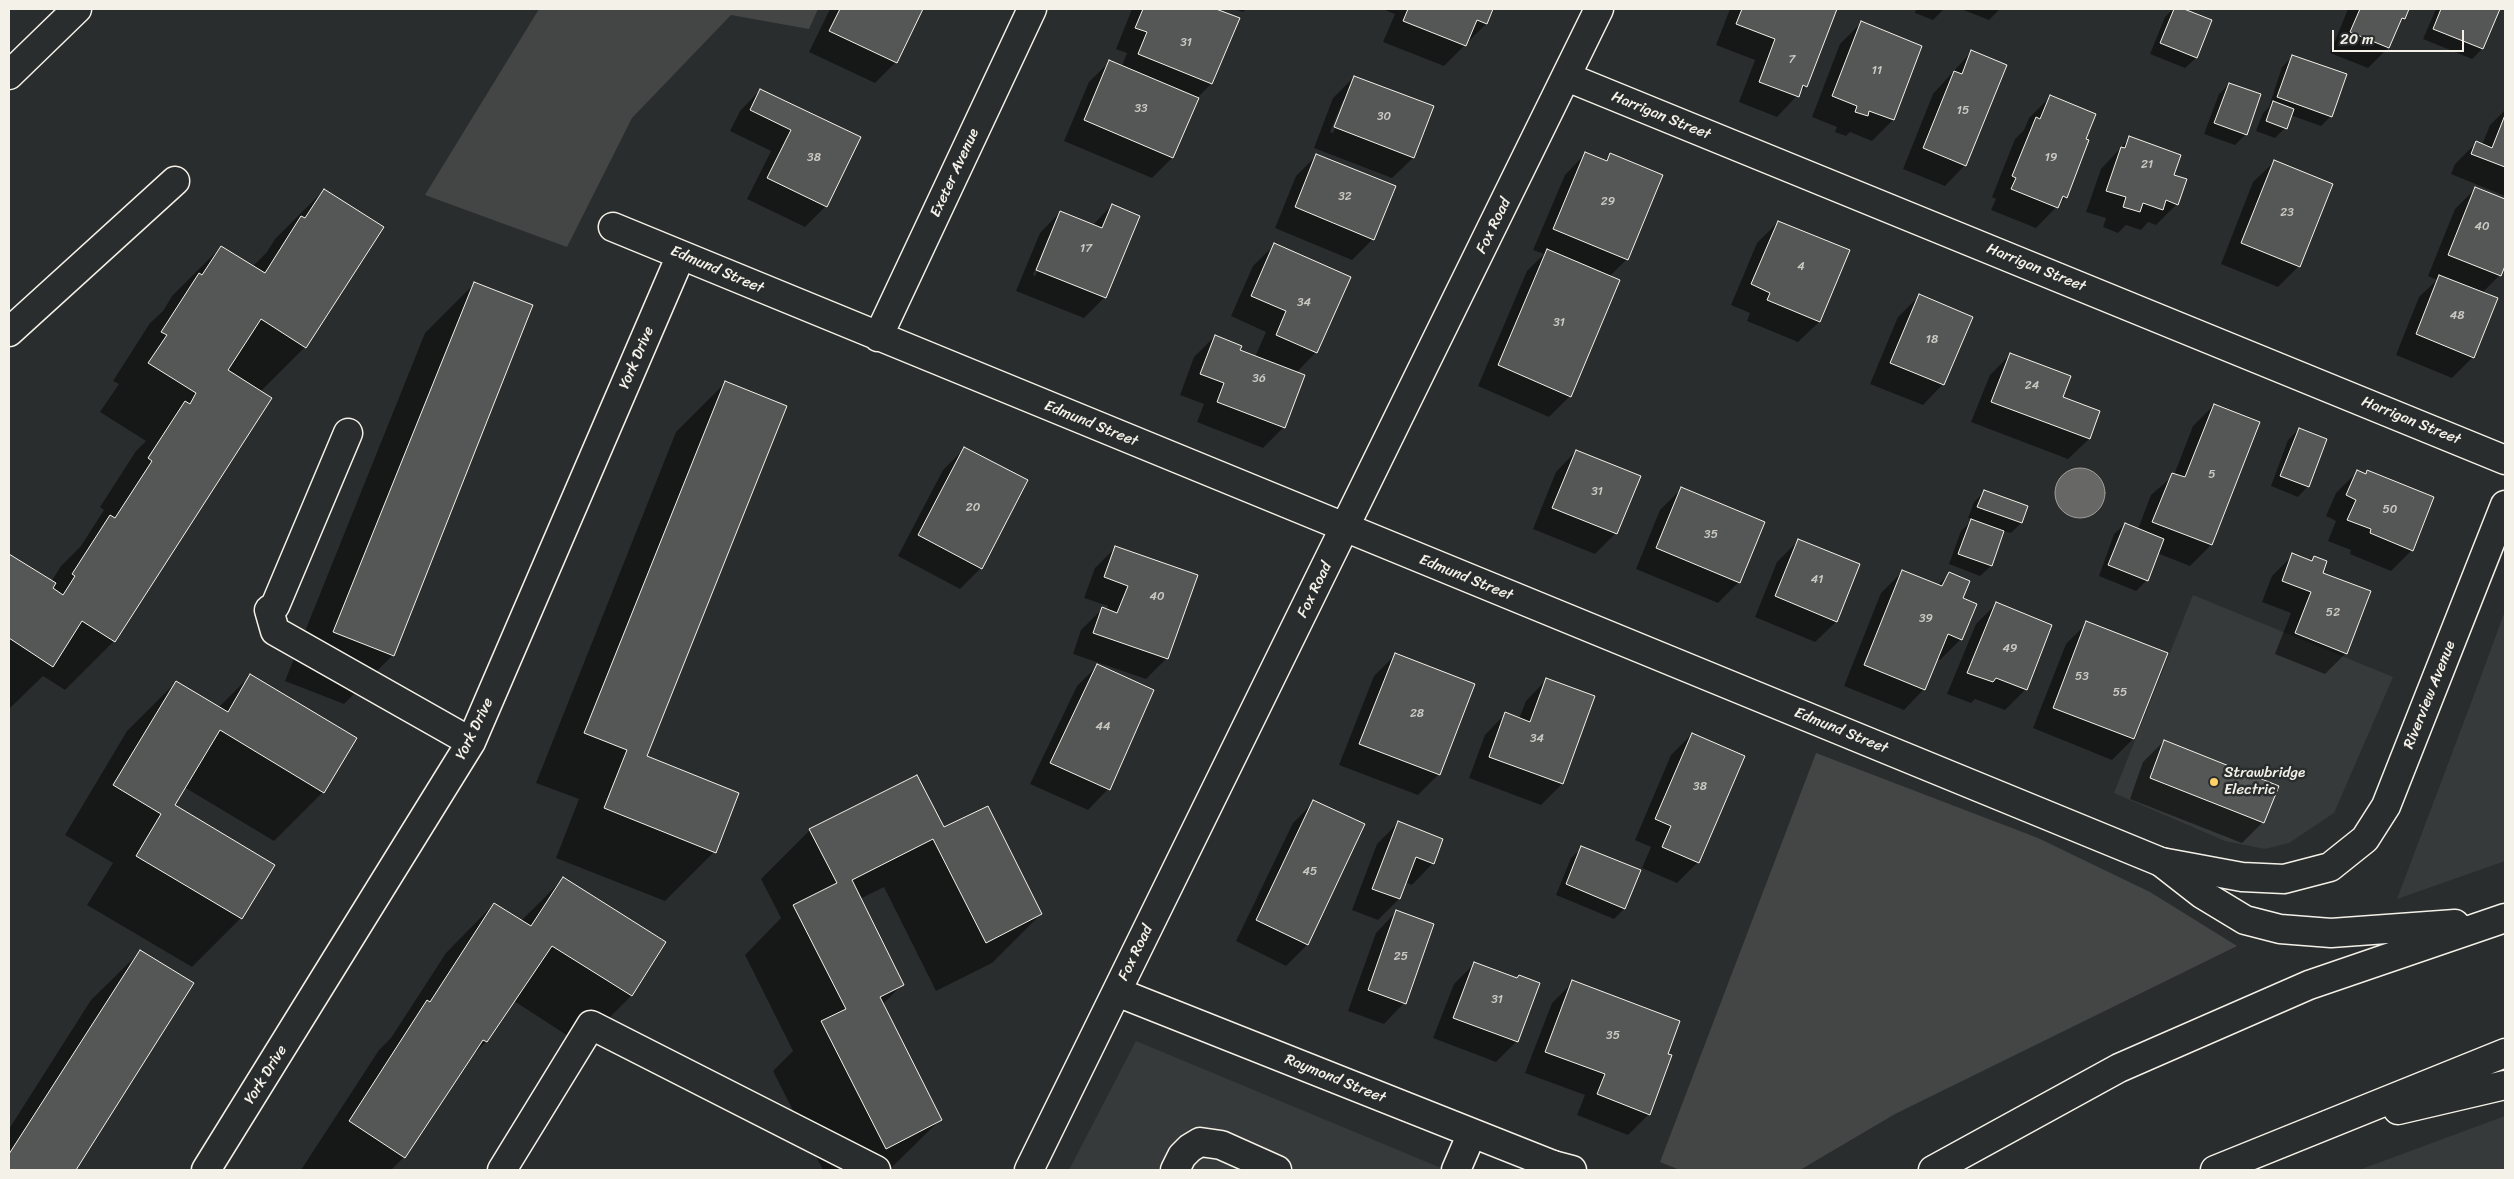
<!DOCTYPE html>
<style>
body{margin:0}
#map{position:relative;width:2514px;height:1179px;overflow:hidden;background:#2a2d2e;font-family:Sriracha,sans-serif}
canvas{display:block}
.frame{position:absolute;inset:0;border:10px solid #f4f1e8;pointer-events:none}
.scale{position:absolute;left:2332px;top:30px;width:132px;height:22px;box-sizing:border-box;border:2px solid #f4f1e8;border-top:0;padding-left:6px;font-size:15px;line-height:18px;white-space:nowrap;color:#f4f1e8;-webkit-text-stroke:4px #2a2d2e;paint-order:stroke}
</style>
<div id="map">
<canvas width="2514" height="1179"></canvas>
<div class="frame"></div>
<div class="scale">20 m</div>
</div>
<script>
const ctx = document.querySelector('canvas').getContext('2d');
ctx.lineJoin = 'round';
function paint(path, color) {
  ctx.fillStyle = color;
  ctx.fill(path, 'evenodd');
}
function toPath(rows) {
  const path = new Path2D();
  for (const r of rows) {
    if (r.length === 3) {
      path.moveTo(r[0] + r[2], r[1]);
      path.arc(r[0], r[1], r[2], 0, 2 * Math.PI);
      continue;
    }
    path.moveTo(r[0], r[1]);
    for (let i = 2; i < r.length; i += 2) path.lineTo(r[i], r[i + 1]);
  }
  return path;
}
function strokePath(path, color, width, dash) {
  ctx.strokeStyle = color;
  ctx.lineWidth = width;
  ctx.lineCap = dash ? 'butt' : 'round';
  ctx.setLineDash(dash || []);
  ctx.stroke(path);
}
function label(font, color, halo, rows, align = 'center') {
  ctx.font = font + ' Sriracha,sans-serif';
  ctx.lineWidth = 5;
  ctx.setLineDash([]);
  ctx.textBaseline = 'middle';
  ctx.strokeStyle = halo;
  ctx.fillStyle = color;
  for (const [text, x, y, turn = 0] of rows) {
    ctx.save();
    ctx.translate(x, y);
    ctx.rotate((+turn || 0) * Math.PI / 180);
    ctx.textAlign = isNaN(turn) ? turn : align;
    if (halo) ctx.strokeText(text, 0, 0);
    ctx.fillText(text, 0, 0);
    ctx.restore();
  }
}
paint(toPath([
 [2193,595,2393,677,2334,813,2289,843,2265,849,2225,841,2114,793],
 [2505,611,2505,861,2397,899,2474,695],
 [1136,1041,1446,1170,1069,1170],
 [2505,1116,2505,1170,2359,1170]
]), '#373a3a');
paint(toPath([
 [539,9,818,9,809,29,731,15,632,118,567,247,425,195],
 [1816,753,2038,838,2150,892,2237,946,1895,1114,1800,1170,1680,1170,1660,1162]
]), '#444645');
const water = toPath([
 [2080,493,25]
]);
paint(water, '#676866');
strokePath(water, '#9f9f9a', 1);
paint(toPath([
 [830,9,921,9,896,62,875,83,809,52],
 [1132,9,1213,9,1238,19,1211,84,1197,98,1172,158,1152,178,1064,141,1089,82,1110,61,1122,66,1127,53,1116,49],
 [1233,9,1246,9,1243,12],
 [1382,9,1492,9,1486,24,1444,66,1383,42,1395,14],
 [1730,9,1836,9,1806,86,1777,117,1739,102,1755,60,1716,45],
 [1916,9,1944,9,1933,20,1915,13],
 [1961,9,2000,9,1989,20],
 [2173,9,2181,9,2211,21,2196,58,2185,68,2150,54,2165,17],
 [2348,9,2407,9,2404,18,2398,24,2388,48,2368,68,2330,53],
 [2436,9,2498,9,2482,49,2472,59,2423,39],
 [1861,23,1921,46,1893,120,1872,141,1850,132,1846,136,1835,132,1837,127,1812,117,1840,44],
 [1972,51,1965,165,1945,186,1903,169,1933,94],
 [2292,57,2331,116,2321,126,2290,115,2285,128,2275,138,2256,131,2263,113,2269,107,2282,67],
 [1354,77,1433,107,1413,158,1392,178,1314,148,1333,98],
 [1343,100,1345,100,1333,133,1330,132],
 [2229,84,2246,134,2235,145,2204,134,2219,94],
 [760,90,859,138,826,206,805,227,747,199,771,151,730,131,740,111],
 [2050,97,2085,140,2066,197,2036,228,1991,210,1996,199,1992,197,2015,139,2024,130,2029,118],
 [2505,110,2505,196,2451,174,2455,164,2476,143,2482,145,2490,125],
 [2130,138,2173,175,2177,204,2156,225,2148,222,2141,230,2126,225,2118,233,2103,227,2106,218,2086,212,2101,169],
 [1585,154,1604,161,1610,155,1627,259,1609,277,1570,396,1549,417,1478,386,1527,271,1544,254,1533,250,1565,175],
 [1317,155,1373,239,1352,260,1275,228,1296,176],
 [2274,162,2299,266,2278,287,2221,264,2253,182],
 [2475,189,2505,200,2505,262,2500,275,2482,293,2473,357,2452,378,2396,355,2419,297,2437,280,2428,276,2455,209],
 [324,190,305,347,260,392,114,641,65,690,43,676,9,709,9,555,51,582,61,566,81,546,104,510,100,507,136,451,146,441,100,412,119,384,113,381,150,323,163,311,172,296,221,247,252,267,267,252,275,239],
 [1112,205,1105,297,1084,318,1016,291,1040,233,1060,212,1092,226],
 [1049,236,1051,236,1035,276,1033,275],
 [1778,222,1848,251,1819,322,1798,342,1747,321,1750,313,1731,305,1757,243],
 [1274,245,1316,352,1296,373,1284,427,1263,448,1197,422,1204,404,1180,395,1194,357,1215,336,1239,351,1255,357,1266,332,1231,316,1253,266],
 [474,284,393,655,344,704,285,681,425,333],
 [1919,296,1943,384,1923,405,1870,384,1898,317],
 [2011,354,2062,397,2099,412,2089,439,2068,459,1971,422,1990,375],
 [725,383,645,757,714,852,665,901,556,858,579,799,536,783,676,432],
 [2214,405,2259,422,2211,545,2190,566,2157,553,2147,580,2136,591,2099,576,2114,534,2125,524,2138,529,2151,495,2174,475,2193,426],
 [2299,429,2308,486,2298,497,2271,486,2288,440],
 [964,449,981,568,960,589,898,556,943,470],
 [1576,451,1616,533,1595,554,1533,529,1556,472],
 [2357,472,2365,475,2368,472,2412,550,2391,571,2350,554,2351,550,2328,541,2336,521,2326,516,2336,493],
 [1681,489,1739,582,1718,603,1636,569,1660,510],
 [1984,492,2027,507,2021,523,2011,533,2003,531,1991,566,1980,576,1949,564,1961,531,1972,520,1968,518,1974,502],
 [1798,541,1859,565,1836,622,1815,642,1755,617,1777,562],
 [1116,547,1167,658,1146,679,1073,654,1081,630,1102,609,1106,610,1108,606,1084,598,1095,568],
 [2293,555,2310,561,2314,557,2346,653,2325,674,2275,654,2291,613,2262,602,2272,576],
 [1902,572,1937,586,1949,574,1962,599,1961,639,1940,660,1937,659,1924,689,1904,710,1844,686,1881,593],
 [1996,604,2026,689,2005,710,1975,699,1971,703,1947,694,1976,624],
 [2087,623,2133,739,2112,760,2033,728,2066,644],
 [1395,655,1439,774,1418,795,1339,765,1374,676],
 [1098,665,1108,789,1088,810,1030,784,1077,686],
 [250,676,323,792,274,841,184,787,173,806,273,865,241,918,192,967,87,905,113,863,65,835,127,731,176,682,218,708],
 [1546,680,1593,697,1562,784,1541,805,1469,778,1485,735,1505,714,1519,719,1526,701],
 [1692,734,1698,862,1677,883,1642,868,1651,847,1635,840,1671,755],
 [2164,741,2263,822,2242,843,2130,799,2143,762],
 [1314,802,1363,825,1307,945,1286,966,1236,941,1293,823],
 [1398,823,1441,840,1432,864,1412,885,1405,882,1399,899,1378,920,1352,910,1377,844],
 [944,829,1041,914,992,963,936,991,884,887,860,899,903,984,882,1005,940,1120,889,1170,823,1170,773,1071,793,1051,745,955,781,918,761,879,810,830],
 [1582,848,1624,909,1614,919,1556,895,1571,858],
 [563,879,664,943,631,996,582,1045,514,1001,486,1042,470,1058,404,1157,391,1170,301,1170,379,1050,391,1038,446,953,494,904,521,921],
 [1396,912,1404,1003,1384,1024,1348,1011,1376,933],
 [140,952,192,983,74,1170,9,1170,9,1129,91,1000],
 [1475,963,1517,1041,1496,1062,1433,1038,1454,984],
 [1573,982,1666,1055,1649,1114,1628,1135,1577,1115,1585,1095,1525,1073,1552,1003]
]), '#0007');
const building = toPath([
 [840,9,923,9,897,63,829,31,840,9],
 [1143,9,1216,9,1240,18,1212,84,1138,54,1147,32,1135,28,1143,9],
 [1408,9,1493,9,1487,24,1477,20,1466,46,1403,21,1408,9],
 [1742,9,1837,9,1807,87,1803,85,1799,97,1759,82,1775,39,1736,24,1742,9],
 [2174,9,2184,9,2212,20,2197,58,2160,43,2174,9],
 [2360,9,2409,9,2405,19,2402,18,2389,48,2350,32,2360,9],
 [2441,9,2500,9,2483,49,2433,29,2441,9],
 [1861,21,1922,46,1894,120,1869,111,1868,116,1855,112,1857,106,1832,96,1861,21],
 [1971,50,2007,65,1966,166,1923,148,1954,71,1962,74,1971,50],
 [2292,55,2347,74,2332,117,2277,97,2292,55],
 [1109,60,1199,98,1173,158,1084,120,1109,60],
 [1354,76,1434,106,1414,158,1334,127,1354,76],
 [2229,83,2261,94,2247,135,2214,123,2229,83],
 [760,89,861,137,827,207,767,178,791,130,750,110,760,89],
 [2050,95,2096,114,2086,139,2089,140,2067,198,2063,196,2058,208,2011,189,2016,178,2012,176,2036,117,2040,119,2050,95],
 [2273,101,2294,109,2287,129,2266,121,2273,101],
 [2505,115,2505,167,2471,154,2476,141,2492,148,2505,115],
 [2129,136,2181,155,2174,175,2187,179,2178,205,2166,200,2163,210,2143,203,2140,212,2123,207,2126,197,2106,191,2121,147,2125,148,2129,136],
 [1585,152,1607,161,1610,153,1663,175,1628,260,1553,229,1585,152],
 [1316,154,1396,186,1374,240,1295,207,1316,154],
 [2274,160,2333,184,2300,267,2241,243,2274,160],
 [2475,187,2505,199,2505,266,2501,276,2448,255,2475,187],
 [324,189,384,227,306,348,261,319,228,370,272,398,115,642,82,621,53,667,9,638,9,554,56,583,53,588,63,595,75,576,72,574,110,515,115,518,152,461,148,458,185,401,190,404,196,393,148,363,167,335,161,332,181,301,199,273,202,275,221,246,265,273,301,216,305,218,324,189],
 [1112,204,1140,216,1106,298,1036,270,1060,211,1102,228,1112,204],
 [1778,221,1850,250,1820,322,1767,300,1770,293,1751,284,1778,221],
 [1274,243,1351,277,1317,353,1276,335,1286,311,1251,296,1274,243],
 [1547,249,1620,280,1571,397,1498,365,1547,249],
 [2439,275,2498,298,2474,358,2416,334,2439,275],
 [474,282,533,305,394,656,333,632,474,282],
 [1919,294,1973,317,1944,385,1890,363,1919,294],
 [1215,335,1242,346,1240,350,1305,375,1285,428,1217,402,1224,383,1200,374,1215,335],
 [2010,353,2071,376,2063,397,2100,411,2090,439,1991,402,2010,353],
 [725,381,787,406,647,756,739,793,716,853,604,808,627,750,584,733,725,381],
 [2214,404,2260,422,2212,545,2152,522,2172,473,2185,477,2214,404],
 [2299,428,2327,439,2309,487,2280,476,2299,428],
 [964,447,1028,480,982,569,918,535,964,447],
 [1576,450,1641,476,1617,534,1552,508,1576,450],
 [2357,470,2366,474,2367,470,2434,497,2413,551,2370,533,2371,529,2347,520,2356,500,2346,495,2357,470],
 [1681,487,1765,522,1740,583,1656,548,1681,487],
 [1984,490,2028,506,2022,523,1977,507,1984,490],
 [1971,519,2004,531,1992,566,1958,554,1971,519],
 [2125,523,2164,539,2148,581,2108,565,2125,523],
 [1798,539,1860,564,1837,622,1775,596,1798,539],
 [1115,546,1198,575,1168,659,1093,633,1102,607,1117,613,1128,586,1104,577,1115,546],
 [2292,553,2312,561,2314,556,2327,561,2323,573,2371,591,2347,654,2295,633,2311,592,2282,581,2292,553],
 [1902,570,1942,586,1949,572,1970,581,1963,598,1977,604,1962,640,1948,634,1925,690,1864,665,1902,570],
 [1996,602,2052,625,2027,690,1996,678,1993,682,1967,673,1996,602],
 [2086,621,2168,653,2134,739,2053,708,2086,621],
 [1395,653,1475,684,1440,775,1359,744,1395,653],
 [1097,664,1154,690,1110,790,1050,763,1097,664],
 [250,674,357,738,324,793,220,730,175,805,275,865,242,919,136,856,161,814,113,785,176,681,228,712,250,674],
 [1546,678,1595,696,1563,784,1489,757,1505,712,1530,722,1546,678],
 [1692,733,1745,756,1699,863,1662,847,1671,826,1655,819,1692,733],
 [2164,740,2279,786,2264,823,2150,778,2164,740],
 [917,775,944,827,988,806,1042,914,986,943,933,839,852,880,904,985,880,997,942,1120,886,1149,821,1021,846,1009,793,905,837,883,809,829,917,775],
 [1313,800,1365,824,1308,945,1256,920,1313,800],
 [1398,821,1443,839,1434,864,1416,857,1400,899,1372,889,1398,821],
 [1581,846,1641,870,1625,909,1566,884,1581,846],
 [563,877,666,942,632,996,552,946,487,1042,483,1040,405,1158,349,1121,427,1000,430,1002,494,903,531,926,563,877],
 [1396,910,1434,924,1406,1004,1368,990,1396,910],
 [140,950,194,983,76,1170,9,1170,9,1154,140,950],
 [1474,962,1517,978,1519,975,1540,983,1518,1042,1453,1018,1474,962],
 [1572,980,1680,1021,1668,1054,1672,1055,1650,1115,1597,1094,1605,1074,1545,1052,1572,980]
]);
paint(building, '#555756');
strokePath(building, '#f4f1e8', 1);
const minor = toPath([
 [9,75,77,9],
 [1567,77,2505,460],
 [613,227,2161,862,2242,877,2284,879,2330,867,2365,839,2386,806,2505,505],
 [9,332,175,181],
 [878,337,1032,9],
 [348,433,275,606,269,610,275,631,471,742],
 [1117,992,1553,1165],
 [206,1170,471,742,681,255],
 [502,1170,591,1025,876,1170],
 [1029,1170,1599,9],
 [1175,1170,1182,1156,1190,1148,1200,1142,1221,1145,1277,1170],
 [1456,1170,1472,1133]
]);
const highway = toPath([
 [2161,862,2202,894,2245,920,2280,929,2331,933,2455,924],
 [2398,1110,2505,1085],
 [1553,1165,1572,1170],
 [1933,1170,2119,1068,2309,985,2505,918],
 [2215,1170,2505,1053]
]);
strokePath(minor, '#f4f1e8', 31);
strokePath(highway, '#f4f1e8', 31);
strokePath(minor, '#2a2d2e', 28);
strokePath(highway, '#2a2d2e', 28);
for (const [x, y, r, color] of [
 [2214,782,5,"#ffd166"]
]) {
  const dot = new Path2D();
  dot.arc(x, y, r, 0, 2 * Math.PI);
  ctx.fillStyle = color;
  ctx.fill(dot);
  strokePath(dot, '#2a2d2e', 2);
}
label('12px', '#cccac4', null, [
 ["31",1186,43],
 ["7",1792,60],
 ["11",1877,71],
 ["33",1141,109],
 ["15",1963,111],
 ["30",1384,117],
 ["38",814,158],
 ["19",2051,158],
 ["21",2147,165],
 ["32",1345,197],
 ["29",1608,202],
 ["23",2287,213],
 ["40",2482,227],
 ["17",1086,249],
 ["4",1801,267],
 ["34",1304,303],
 ["48",2457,316],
 ["31",1559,323],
 ["18",1932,340],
 ["36",1259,379],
 ["24",2032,386],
 ["5",2212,475],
 ["31",1597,492],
 ["20",973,508],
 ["50",2390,510],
 ["35",1711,535],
 ["41",1817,580],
 ["40",1157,597],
 ["52",2333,613],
 ["39",1926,619],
 ["49",2010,649],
 ["53",2082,677],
 ["55",2120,693],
 ["28",1417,714],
 ["44",1103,727],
 ["34",1537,739],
 ["38",1700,787],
 ["45",1310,872],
 ["25",1401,957],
 ["31",1497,1000],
 ["35",1613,1036]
]);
label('15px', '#f4f1e8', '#2a2d2e', [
 ["Harrigan Street",1661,116,22],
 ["Exeter Avenue",955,173,-65],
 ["Fox Road",1494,226,-64],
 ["Harrigan Street",2036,268,22],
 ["Edmund Street",717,270,23],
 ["York Drive",637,358,-67],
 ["Harrigan Street",2411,421,22],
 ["Edmund Street",1091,424,22],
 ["Edmund Street",1466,578,22],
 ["Fox Road",1315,590,-64],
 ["Riverview Avenue",2430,695,-68],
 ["York Drive",475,729,-64],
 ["Edmund Street",1841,731,22],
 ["Fox Road",1136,953,-64],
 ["York Drive",266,1075,-58],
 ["Raymond Street",1335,1079,22]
]);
label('15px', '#f4f1e8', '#2a2d2e', [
 ["Strawbridge",2224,773],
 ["Electric",2224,790]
], 'left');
</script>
